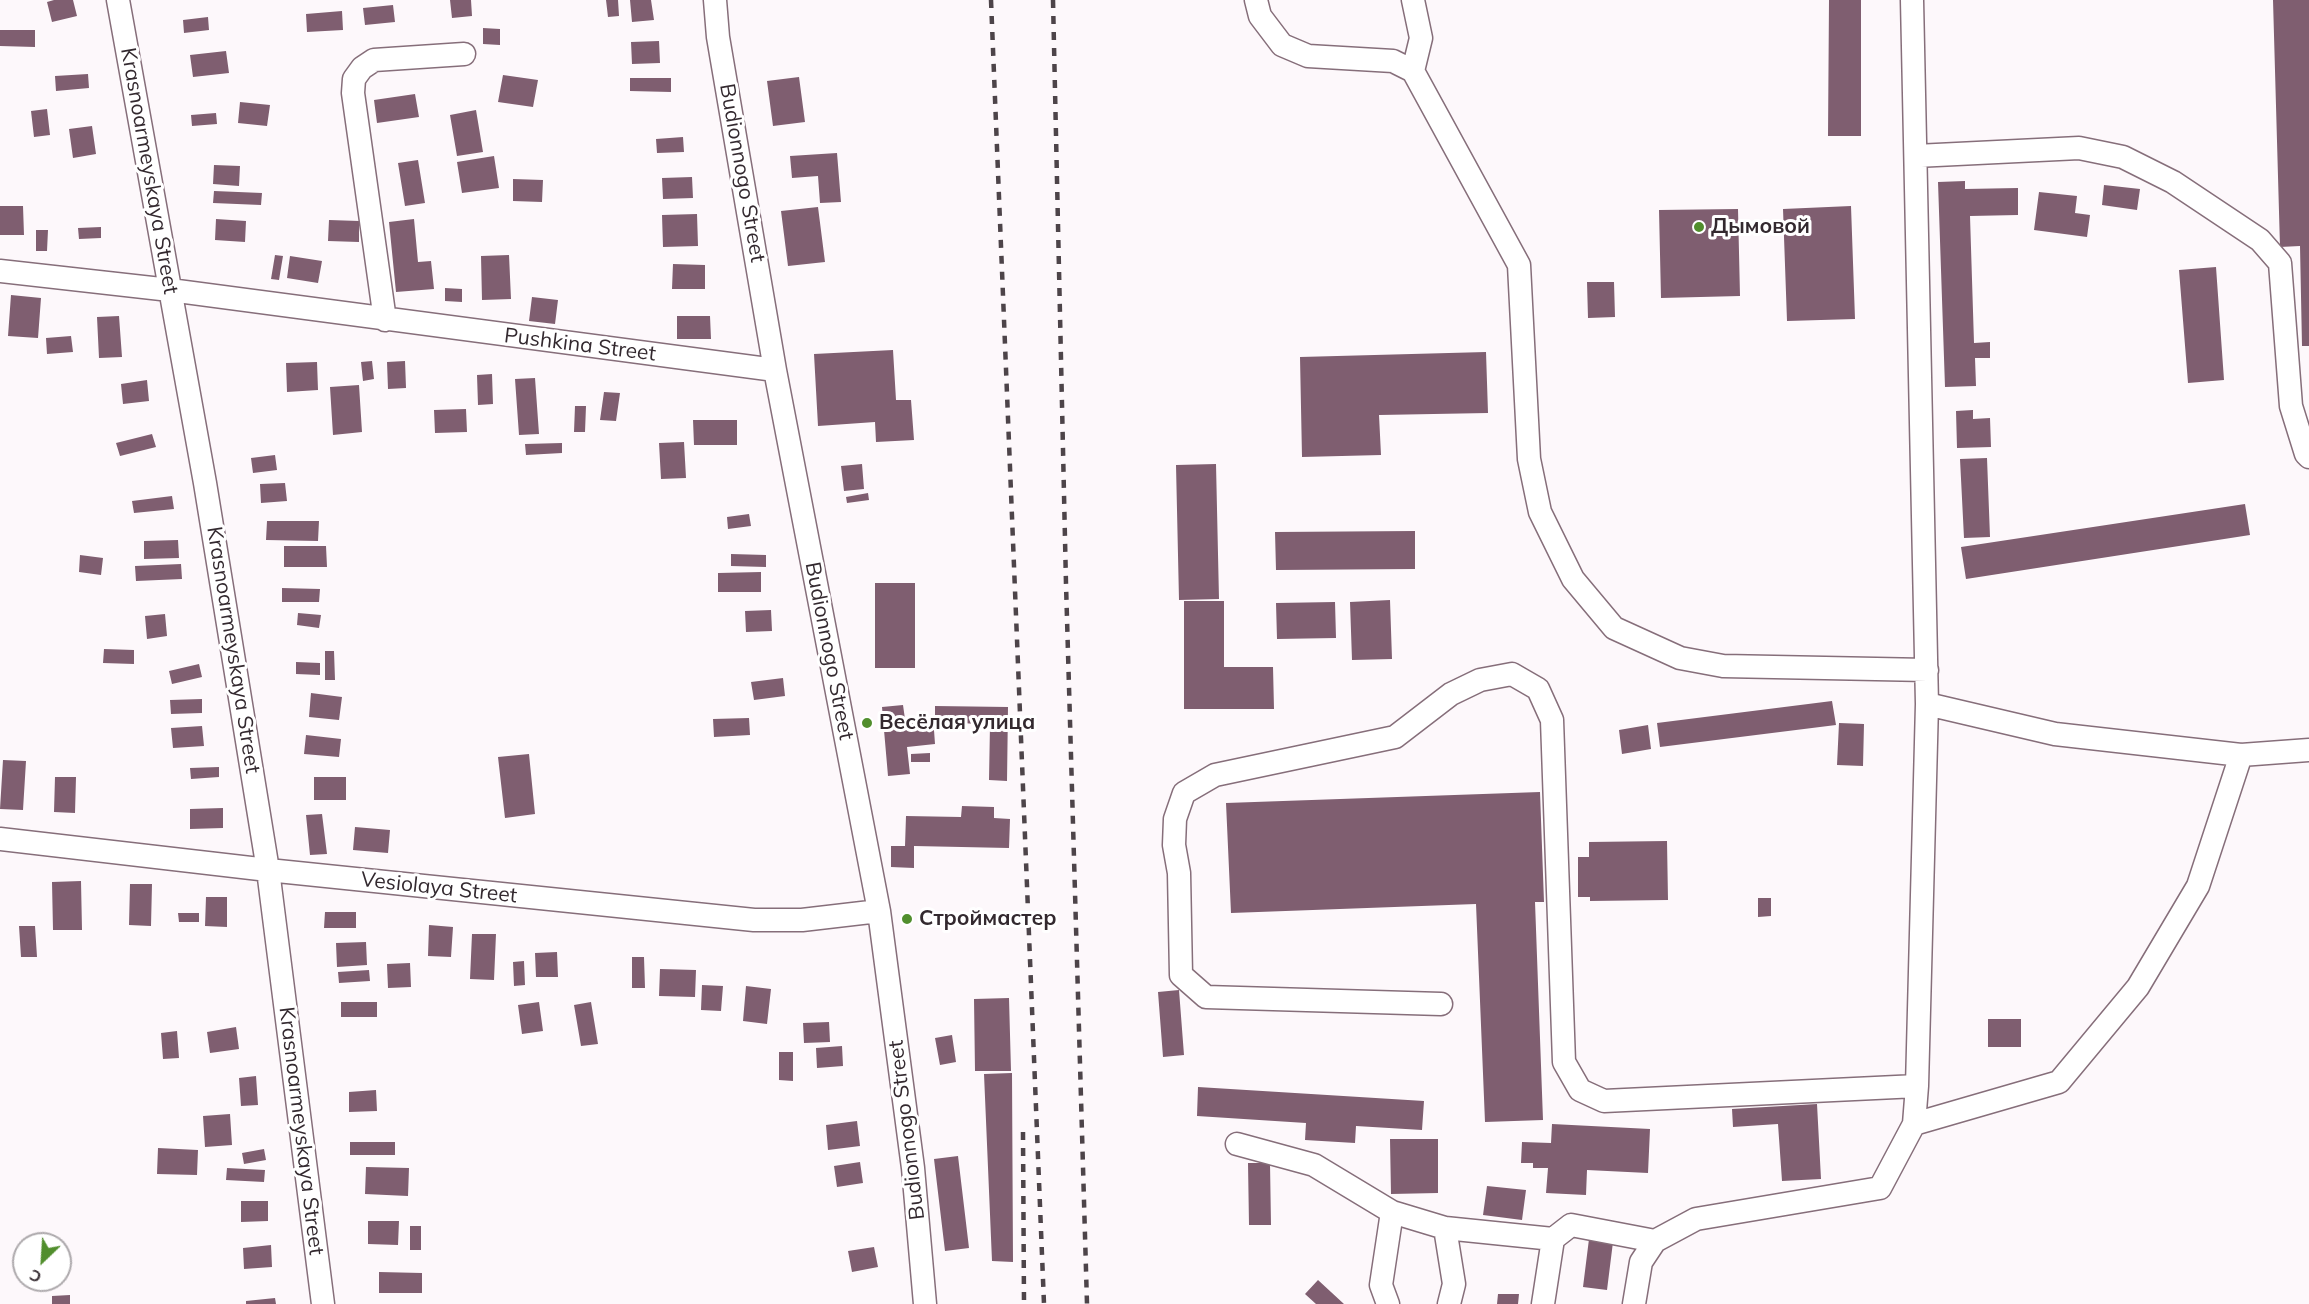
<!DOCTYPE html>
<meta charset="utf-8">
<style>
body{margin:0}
#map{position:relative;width:2309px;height:1304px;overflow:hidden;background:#fdf8fb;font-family:Mulish,sans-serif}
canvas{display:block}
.north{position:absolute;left:12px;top:1232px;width:60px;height:60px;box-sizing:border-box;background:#fff;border:2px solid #ada9ac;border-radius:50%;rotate:205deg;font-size:16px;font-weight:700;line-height:24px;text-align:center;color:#33292f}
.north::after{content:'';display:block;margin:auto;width:21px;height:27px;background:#518e2d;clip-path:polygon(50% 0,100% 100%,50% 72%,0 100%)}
</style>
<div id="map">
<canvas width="2309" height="1304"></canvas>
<div class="north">С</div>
</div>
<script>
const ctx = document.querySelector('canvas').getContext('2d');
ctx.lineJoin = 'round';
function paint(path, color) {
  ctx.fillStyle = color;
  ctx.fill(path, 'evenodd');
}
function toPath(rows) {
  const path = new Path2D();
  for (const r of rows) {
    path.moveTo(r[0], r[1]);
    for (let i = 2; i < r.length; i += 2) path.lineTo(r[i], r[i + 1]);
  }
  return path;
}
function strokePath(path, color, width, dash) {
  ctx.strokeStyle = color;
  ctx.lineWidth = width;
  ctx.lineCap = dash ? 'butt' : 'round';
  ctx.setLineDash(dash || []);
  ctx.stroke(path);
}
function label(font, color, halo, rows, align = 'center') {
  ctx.font = font + ' Mulish,sans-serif';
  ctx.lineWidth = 6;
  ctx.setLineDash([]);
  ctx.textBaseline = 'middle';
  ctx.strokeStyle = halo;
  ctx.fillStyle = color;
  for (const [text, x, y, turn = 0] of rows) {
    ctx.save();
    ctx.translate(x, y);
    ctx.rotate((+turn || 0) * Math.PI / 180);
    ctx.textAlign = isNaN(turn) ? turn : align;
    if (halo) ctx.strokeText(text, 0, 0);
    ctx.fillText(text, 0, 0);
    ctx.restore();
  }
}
paint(toPath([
 [54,0,73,0,77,16,52,22,47,2],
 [450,0,471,0,472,16,452,18],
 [606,0,618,0,619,16,608,17],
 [630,0,651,0,654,20,632,22],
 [1829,0,1861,0,1861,136,1828,136],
 [2273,0,2309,0,2309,346,2302,346,2300,246,2280,247],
 [393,5,395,22,365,25,363,8],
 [342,11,343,30,307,32,306,14],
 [208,17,209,30,184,33,183,20],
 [483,28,500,29,500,45,483,44],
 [0,30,35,30,35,47,0,46],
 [659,41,660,63,632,64,631,42],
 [226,51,229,73,193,77,190,55],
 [88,74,89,88,56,91,55,76],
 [503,75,538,80,533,107,498,102],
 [799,77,805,122,773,126,767,81],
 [630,78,671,78,671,92,630,91],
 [415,94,419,117,377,123,374,100],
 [240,102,270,105,267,126,238,123],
 [47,109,50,135,34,137,31,111],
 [476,110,483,152,457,156,450,115],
 [216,113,217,124,192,126,191,115],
 [92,126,96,154,73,158,69,129],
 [683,137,684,152,657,153,656,139],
 [837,153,841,202,820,203,818,176,792,178,790,156],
 [494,156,499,188,462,193,457,162],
 [418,160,425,203,405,206,398,163],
 [214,165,240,166,239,186,213,184],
 [692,177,693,198,663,199,662,178],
 [513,179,543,180,542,202,513,201],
 [1965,181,1965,189,2018,188,2018,215,1970,216,1974,343,1990,342,1990,358,1975,358,1976,386,1945,387,1938,182],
 [2104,185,2140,189,2137,210,2102,205],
 [214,191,262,193,261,205,213,203],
 [2039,192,2077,196,2075,213,2090,215,2087,237,2034,230],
 [0,206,23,206,24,235,0,235],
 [1851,206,1855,319,1787,321,1783,209],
 [818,207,825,262,788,266,781,211],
 [1738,209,1740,296,1661,298,1659,210],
 [697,214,698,246,663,247,662,215],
 [216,219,246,221,245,242,215,240],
 [414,219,418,262,431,261,434,289,396,292,389,222],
 [329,220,359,221,359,242,328,241],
 [101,227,101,238,79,239,78,228],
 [36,230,48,230,47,251,36,251],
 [275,255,283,256,279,280,271,279],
 [509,255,511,299,482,300,481,256],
 [290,256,322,261,318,283,287,278],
 [673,264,705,265,705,289,672,289],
 [2216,267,2224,380,2188,383,2179,270],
 [1587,282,1614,282,1615,317,1588,318],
 [445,288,462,289,462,302,445,301],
 [11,295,41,298,38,338,8,336],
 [532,297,558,300,555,324,529,321],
 [119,316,122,357,99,358,97,317],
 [677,316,710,316,711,339,677,339],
 [71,336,73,352,47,354,46,338],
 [893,350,896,400,911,400,914,440,876,442,875,422,818,426,814,354],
 [1486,352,1488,413,1379,415,1381,455,1302,457,1300,357],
 [372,361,374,379,363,381,361,362],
 [405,361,406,388,388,389,387,362],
 [317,362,318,390,287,392,286,363],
 [492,374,493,404,478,405,477,375],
 [535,378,539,434,519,435,515,379],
 [147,380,149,401,123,404,121,384],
 [359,385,362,432,333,435,330,387],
 [604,392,620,393,616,421,600,420],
 [575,406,586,406,585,432,574,432],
 [466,409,467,432,435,433,434,410],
 [1973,410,1973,419,1990,418,1991,447,1957,448,1956,411],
 [693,420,737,420,737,445,694,445],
 [152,434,156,447,120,456,116,443],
 [684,442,686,478,661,479,659,443],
 [562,443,562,453,526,455,525,444],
 [275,455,277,470,253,473,251,458],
 [1987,458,1990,537,1964,538,1960,459],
 [862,464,864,489,844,491,841,466],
 [1216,464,1219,599,1179,600,1176,465],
 [285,483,287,501,261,503,260,484],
 [868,493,869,500,847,503,846,497],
 [172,496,174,509,134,513,132,501],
 [2245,504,2250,535,1966,579,1961,547],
 [749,514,751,526,728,529,727,517],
 [267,521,319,521,318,541,266,540],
 [1415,531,1415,569,1276,570,1275,532],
 [178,540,179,558,144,559,144,541],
 [284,546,326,546,327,567,284,567],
 [731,554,766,555,766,567,731,566],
 [80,555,103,558,101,575,79,572],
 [181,564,182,579,136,581,135,566],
 [761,572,761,592,718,592,718,573],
 [875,583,915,583,915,668,875,668],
 [282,588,320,589,319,602,282,602],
 [1390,600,1392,659,1352,660,1350,602],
 [1184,601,1224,601,1224,667,1273,667,1274,709,1184,709],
 [1335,602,1336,638,1277,639,1276,603],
 [771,610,772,631,746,632,745,611],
 [298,613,321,615,319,628,297,625],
 [165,614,167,636,147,639,145,616],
 [104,649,134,650,134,664,103,663],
 [325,651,334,651,335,680,325,680],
 [296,662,320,663,320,675,296,674],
 [199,664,202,677,172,684,169,671],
 [783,678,785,696,754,700,751,682],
 [311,693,342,697,339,720,309,717],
 [202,699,202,713,171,714,170,700],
 [1832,701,1836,725,1660,747,1657,723],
 [903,705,905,719,933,716,935,744,907,747,910,774,888,776,882,707],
 [935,706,1008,707,1007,781,989,780,990,725,935,721],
 [749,718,750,735,714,737,713,719],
 [1839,723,1864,724,1863,766,1837,765],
 [1648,725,1651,749,1622,754,1619,730],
 [202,726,204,746,173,748,171,728],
 [306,735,341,739,339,757,304,754],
 [930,753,930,762,911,762,911,754],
 [529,754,535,814,505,818,498,757],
 [3,760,26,761,23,810,0,809],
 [219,767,219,777,191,779,190,768],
 [55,777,76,777,75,813,54,812],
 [314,777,346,777,346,800,314,800],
 [1540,792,1544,902,1535,902,1543,1120,1485,1122,1476,904,1231,913,1226,803],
 [962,806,994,807,994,818,1010,819,1009,848,914,846,914,868,891,867,891,846,905,846,906,816,961,817],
 [223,808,223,828,190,829,190,809],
 [322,814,327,854,310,855,306,815],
 [355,827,390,830,388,853,353,850],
 [1667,841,1668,900,1590,901,1590,897,1578,897,1578,857,1589,857,1589,842],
 [81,881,82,930,53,930,52,882],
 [130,884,152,884,151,926,129,925],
 [206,897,227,897,227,927,205,926],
 [1758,898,1771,898,1771,916,1758,917],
 [325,912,356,912,356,928,324,928],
 [178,913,199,913,199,922,179,922],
 [429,925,453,927,451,957,428,956],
 [19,926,35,926,37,957,21,957],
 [472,934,496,934,494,980,470,979],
 [366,942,367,965,337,967,336,943],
 [557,952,558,977,536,977,535,953],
 [632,957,644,957,645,988,632,988],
 [524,961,525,985,514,986,513,962],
 [410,963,411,987,388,988,387,964],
 [660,969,696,970,695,997,659,996],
 [369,970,370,981,339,983,338,972],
 [702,985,723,986,721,1011,701,1010],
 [746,986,771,989,767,1024,743,1021],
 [1179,990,1184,1055,1163,1057,1158,992],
 [1009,998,1011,1071,975,1071,974,999],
 [341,1002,377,1002,377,1017,341,1017],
 [539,1002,543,1031,522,1034,518,1005],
 [591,1002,598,1044,581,1046,574,1005],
 [1988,1019,2021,1019,2021,1047,1988,1047],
 [829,1022,830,1042,804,1043,803,1023],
 [236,1027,239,1049,210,1053,207,1032],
 [177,1031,179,1058,163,1059,161,1033],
 [952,1035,956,1062,940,1065,935,1038],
 [842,1046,843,1066,817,1068,816,1048],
 [779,1052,793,1052,793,1081,779,1080],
 [1012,1073,1013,1262,992,1261,984,1074],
 [256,1076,258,1105,241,1106,239,1078],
 [1198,1087,1424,1101,1422,1130,1356,1126,1355,1143,1305,1140,1306,1123,1197,1116],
 [376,1090,377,1111,349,1112,349,1092],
 [1817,1104,1821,1179,1782,1181,1778,1124,1733,1127,1732,1109],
 [230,1114,232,1145,205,1147,203,1116],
 [857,1121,860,1146,828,1150,826,1125],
 [1552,1124,1650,1129,1648,1173,1587,1170,1586,1195,1546,1193,1548,1168,1533,1168,1533,1163,1521,1163,1522,1142,1551,1143],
 [1390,1139,1438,1139,1438,1193,1391,1194],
 [350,1142,395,1142,395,1155,350,1155],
 [158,1148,198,1150,197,1175,157,1174],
 [264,1149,266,1160,244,1164,242,1153],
 [958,1156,969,1248,945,1251,934,1159],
 [860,1162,863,1183,837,1187,834,1166],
 [1248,1163,1270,1163,1271,1225,1249,1225],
 [366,1167,409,1168,408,1196,365,1194],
 [227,1168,265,1170,264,1182,226,1180],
 [1487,1186,1526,1190,1522,1220,1483,1215],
 [241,1201,268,1201,268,1221,241,1222],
 [368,1221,399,1221,398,1245,368,1244],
 [410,1226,421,1226,421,1250,410,1250],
 [1589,1239,1613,1242,1607,1290,1583,1287],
 [271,1245,272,1267,244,1269,243,1248],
 [874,1247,878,1267,852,1272,848,1251],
 [379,1272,422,1273,422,1293,379,1293],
 [1318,1280,1344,1304,1316,1304,1305,1294],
 [1498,1294,1519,1294,1518,1304,1497,1304],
 [70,1295,70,1304,52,1304,52,1296],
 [275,1298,276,1304,246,1304,246,1301]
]), '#7f5e70');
const minor = toPath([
 [118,0,205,483,268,870,323,1304],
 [715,0,718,37,775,370,879,911,913,1168,925,1304],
 [1256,0,1260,16,1282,45,1308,56,1393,61,1413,71,1519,265,1529,459,1540,512,1573,579,1614,628,1680,658,1723,666,1927,670],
 [1912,0,1927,704],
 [1413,71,1421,38,1413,0],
 [1916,156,2079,148,2123,157,2173,182,2260,240,2280,263,2291,406,2306,454,2309,457],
 [0,271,170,290,775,370],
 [385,320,353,93,354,79,362,68,374,60,464,54],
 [0,839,268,870,754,920,802,920,879,911],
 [1441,1004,1206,997,1181,975,1179,873,1174,845,1175,819,1184,793,1215,775,1395,737,1451,694,1480,680,1512,674,1538,689,1552,720,1564,1062,1580,1090,1604,1101,1917,1086],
 [1914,1124,2059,1082,2138,987,2198,886,2241,755],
 [1237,1144,1314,1165,1392,1212,1445,1228,1553,1239],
 [1445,1228,1454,1284,1449,1304],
 [1388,1304,1381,1285,1392,1212],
 [1543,1304,1553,1239,1571,1225,1655,1241],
 [1634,1304,1641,1262,1655,1241,1696,1219,1880,1188,1914,1124,1917,1086,1927,704,2055,734,2241,755,2309,750]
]);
strokePath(minor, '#866e7a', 25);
strokePath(minor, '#fff', 22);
strokePath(toPath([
 [991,0,1044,1304],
 [1053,0,1066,584,1087,1304],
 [1023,1132,1024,1304]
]), '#4d4449', 4.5, [8, 8]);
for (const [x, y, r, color] of [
 [1699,227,6,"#518e2d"],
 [867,723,6,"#518e2d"],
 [907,919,6,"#518e2d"]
]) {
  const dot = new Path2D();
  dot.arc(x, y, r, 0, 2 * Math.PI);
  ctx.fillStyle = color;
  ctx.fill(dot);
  strokePath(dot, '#fff', 2);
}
label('21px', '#33292f', '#fff', [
 ["Krasnoarmeyskaya Street",149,171,80],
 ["Budionnogo Street",742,173,80],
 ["Pushkina Street",580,345,7],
 ["Krasnoarmeyskaya Street",233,650,81],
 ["Budionnogo Street",829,651,79],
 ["Vesiolaya Street",439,888,6],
 ["Budionnogo Street",907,1130,-97],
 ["Krasnoarmeyskaya Street",301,1131,83]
]);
label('bold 21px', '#33292f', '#fff', [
 ["Дымовой",1711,227],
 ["Весёлая улица",879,723],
 ["Строймастер",919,919]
], 'left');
</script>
